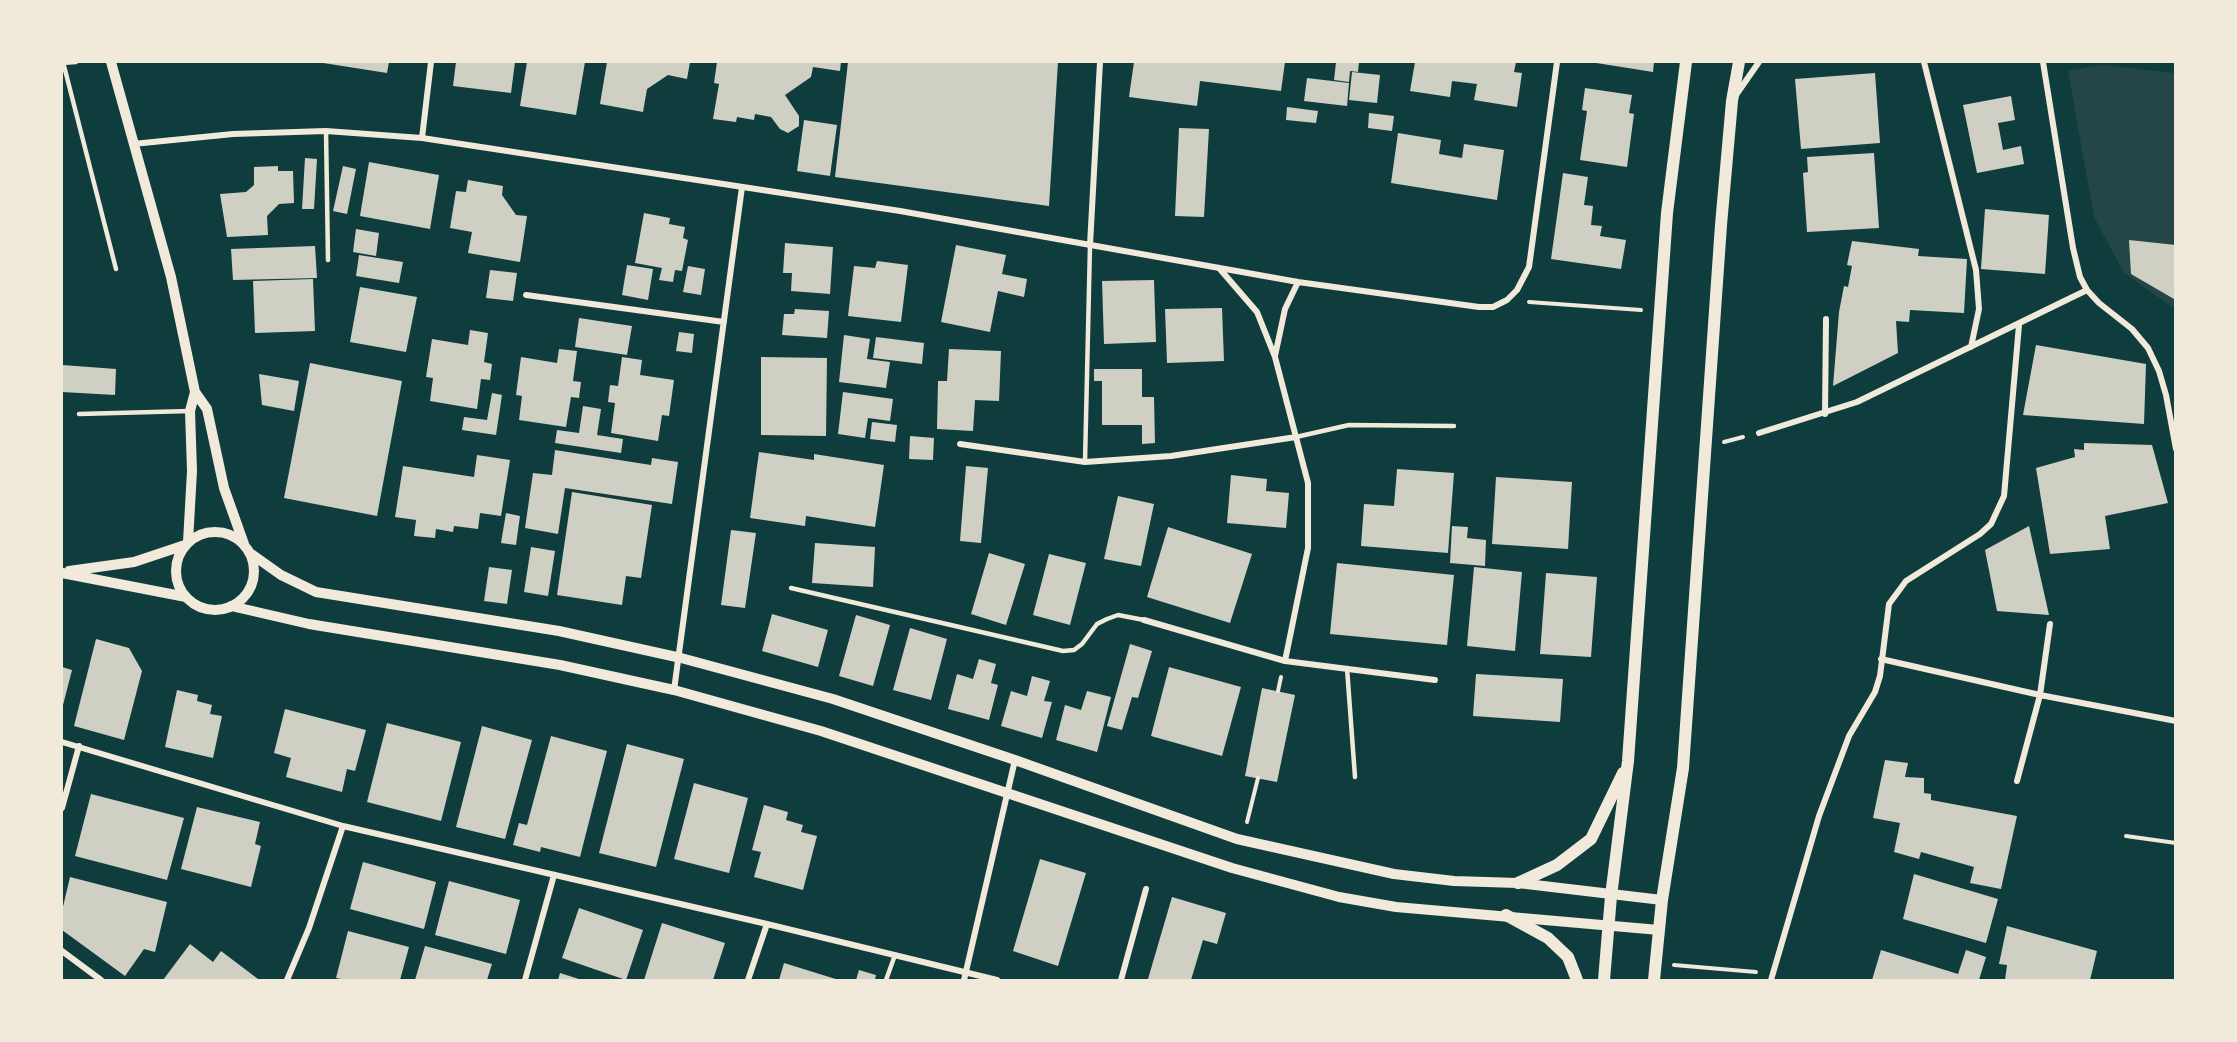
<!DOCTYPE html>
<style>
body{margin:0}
#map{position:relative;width:2237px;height:1042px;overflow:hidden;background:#0f3d3e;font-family:Poppins,sans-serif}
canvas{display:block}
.frame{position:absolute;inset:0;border:63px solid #f1e9da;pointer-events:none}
</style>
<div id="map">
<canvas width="2237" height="1042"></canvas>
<div class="frame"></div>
</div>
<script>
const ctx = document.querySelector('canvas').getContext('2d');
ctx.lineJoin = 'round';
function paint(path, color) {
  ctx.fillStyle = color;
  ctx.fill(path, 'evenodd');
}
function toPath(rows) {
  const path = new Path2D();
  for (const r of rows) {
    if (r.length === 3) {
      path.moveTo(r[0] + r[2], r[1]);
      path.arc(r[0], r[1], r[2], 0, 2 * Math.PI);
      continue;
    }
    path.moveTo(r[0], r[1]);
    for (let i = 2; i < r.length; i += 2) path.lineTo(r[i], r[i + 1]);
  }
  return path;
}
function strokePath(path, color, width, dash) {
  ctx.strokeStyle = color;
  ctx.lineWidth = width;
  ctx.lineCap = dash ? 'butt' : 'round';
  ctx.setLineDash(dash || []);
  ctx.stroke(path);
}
paint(toPath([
 [2101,65,2175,73,2175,309,2124,273,2094,217,2068,71]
]), '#244646');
paint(toPath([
 [317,62,389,62,387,73],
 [456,62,515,62,511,93,453,86],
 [527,62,585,62,576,115,520,106],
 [607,62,690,62,687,79,668,75,647,89,643,112,600,104],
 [717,62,841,62,840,71,813,67,811,77,785,95,799,116,799,126,788,133,780,129,771,117,755,114,754,120,737,117,736,122,713,119,719,84,714,83],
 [848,62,1058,62,1049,206,835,177],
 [1134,62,1285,62,1281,91,1200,81,1197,106,1129,97],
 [1336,62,1359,62,1358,72,1350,71,1349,82,1334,80],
 [1415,62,1516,62,1514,72,1522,73,1517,107,1474,100,1477,84,1452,81,1450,97,1410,91],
 [1590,62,1654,62,1653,72],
 [1352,72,1380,75,1377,103,1349,100],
 [1875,73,1880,143,1801,149,1795,79],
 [1307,78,1349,83,1347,106,1304,101],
 [1585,88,1632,95,1629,113,1634,114,1627,167,1580,160,1587,111,1582,110],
 [2011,96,2015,120,1998,123,2003,150,2021,146,2024,164,1977,173,1963,105],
 [1287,107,1318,111,1316,123,1286,120],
 [1369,113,1394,116,1392,131,1368,128],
 [804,120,837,125,830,176,797,171],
 [1179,128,1209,129,1204,217,1175,216],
 [1398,133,1441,140,1439,154,1462,158,1464,144,1504,150,1497,200,1391,183],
 [1874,153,1879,228,1807,232,1803,173,1808,172,1807,157],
 [305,158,317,159,314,209,302,209],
 [369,162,439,175,430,229,360,216],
 [278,166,278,171,293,171,294,203,279,204,267,216,268,235,227,237,220,194,246,192,254,185,254,167],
 [343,166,356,169,347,214,333,211],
 [1563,173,1588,177,1584,205,1593,206,1591,225,1602,226,1600,236,1626,240,1621,269,1551,259],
 [468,180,503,186,502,195,516,215,527,216,520,262,468,253,472,232,450,228,456,191,466,192],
 [1985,209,2049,215,2045,274,1981,269],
 [644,213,670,218,669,224,685,227,683,238,688,240,682,271,675,270,673,282,659,280,662,268,635,263],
 [356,229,379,233,376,256,353,252],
 [2129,240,2176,245,2174,299,2131,274],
 [1852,241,1919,249,1918,256,1967,259,1964,313,1910,310,1909,322,1896,321,1898,353,1833,386,1839,312,1844,286,1848,287,1852,266,1847,265],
 [785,243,833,247,830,294,791,291,792,273,783,273],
 [956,245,1006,255,1002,274,1027,279,1024,297,998,291,990,332,941,322],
 [315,246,317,278,233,280,231,249],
 [359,255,403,262,399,283,356,276],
 [877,261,908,265,901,322,848,316,854,266,875,268],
 [627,265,653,269,648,300,622,295],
 [688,266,705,269,701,295,683,292],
 [490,270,517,273,513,301,486,298],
 [313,279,315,331,255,333,253,281],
 [1154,280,1156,342,1104,344,1102,281],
 [360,287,417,297,406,352,350,342],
 [1222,308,1224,361,1167,363,1165,309],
 [795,309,829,311,827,338,782,335,784,314,794,314],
 [579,318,632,326,627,355,575,347],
 [470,330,488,333,484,362,492,364,490,380,481,379,477,409,430,401,433,378,426,377,432,339,468,345],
 [679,332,694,334,692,353,676,351],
 [844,335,870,339,867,359,890,362,886,388,839,382],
 [876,337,924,343,922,364,873,358],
 [2036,345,2146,364,2144,424,2023,415],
 [559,349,577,351,573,381,581,382,579,398,571,397,566,427,519,420,522,396,516,395,521,357,557,363],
 [949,349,1001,351,999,401,975,400,973,431,937,429,938,381,947,381],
 [622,357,642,360,640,375,674,380,669,416,662,415,658,441,611,433,615,403,608,402,610,385,618,386],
 [761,357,827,358,826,436,761,435],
 [310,363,402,381,377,516,284,498],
 [62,365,116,369,115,395,62,392],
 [1094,369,1142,369,1142,397,1154,397,1155,443,1142,444,1142,425,1102,425,1102,381,1094,381],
 [259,374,299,381,294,411,262,405],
 [843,392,893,399,890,421,868,418,865,438,838,434],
 [492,393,502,395,496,435,462,430,464,417,487,420],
 [583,406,601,409,597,435,623,439,621,453,555,443,557,430,579,433],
 [872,422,897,425,895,442,870,439],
 [910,436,934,438,933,460,909,459],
 [2084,443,2152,445,2168,503,2105,516,2110,549,2050,554,2036,468,2075,457,2074,449,2084,450],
 [555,450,651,465,652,458,678,462,672,504,565,488,558,534,525,528,533,473,552,475],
 [759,452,814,460,814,454,884,465,875,527,806,516,805,526,750,518],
 [477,455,510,460,501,516,480,513,478,529,454,526,453,532,436,529,435,538,414,536,416,520,395,517,403,466,474,477],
 [966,466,988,468,981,543,960,541],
 [1397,469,1454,473,1448,553,1361,546,1364,504,1394,506],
 [1231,475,1267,479,1266,491,1289,493,1286,528,1227,523],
 [1496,477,1572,482,1568,549,1492,544],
 [572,492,652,505,641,578,626,576,622,605,557,595],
 [1118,496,1154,504,1141,566,1104,559],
 [506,513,520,516,516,545,501,543],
 [1452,526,1468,527,1467,538,1486,540,1485,566,1450,563],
 [2029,526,2049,615,1997,611,1985,550],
 [1168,527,1252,554,1230,623,1147,597],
 [731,530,756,533,745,608,721,605],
 [815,543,875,547,873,587,812,583],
 [531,547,555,551,548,596,524,592],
 [989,553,1025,564,1006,625,971,614],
 [1049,554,1086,563,1070,625,1033,615],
 [1337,563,1454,575,1447,645,1330,634],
 [489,567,512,570,507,604,484,601],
 [1474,567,1522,572,1515,651,1467,646],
 [1546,573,1597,577,1591,657,1540,654],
 [772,614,828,630,818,667,762,651],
 [856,615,890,625,873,686,839,676],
 [910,628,947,639,931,700,893,690],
 [96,639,129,648,142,671,124,740,74,726],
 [1130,644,1152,651,1138,698,1132,697,1122,730,1107,726],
 [979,659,996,664,991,683,998,685,989,720,948,709,957,674,973,679],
 [62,667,72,670,62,709],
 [1169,667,1241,687,1222,756,1151,736],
 [1476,674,1563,679,1560,722,1473,716],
 [1032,676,1050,681,1044,701,1052,702,1042,738,1001,726,1011,691,1027,696],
 [1262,688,1295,695,1277,782,1245,776],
 [177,690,198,695,197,701,212,705,210,714,222,716,213,758,165,747],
 [1087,691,1111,697,1097,752,1056,740,1065,705,1081,710],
 [285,709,366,730,355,771,347,769,342,792,286,777,291,758,274,753],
 [387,723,461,742,441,821,367,802],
 [482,726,532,740,505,839,456,827],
 [551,736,607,751,580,857,541,847,540,852,513,845,519,823,527,825],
 [627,744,684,759,656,867,599,853],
 [1885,760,1908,763,1905,777,1924,778,1924,793,1931,794,1931,800,2017,816,2001,889,1970,883,1974,867,1921,852,1919,859,1894,852,1900,823,1873,818],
 [694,783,748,798,729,873,674,859],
 [91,794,184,818,167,880,75,856],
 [764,805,788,812,786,820,803,825,801,832,817,836,803,890,754,877,761,852,752,850],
 [197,807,260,822,255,844,261,846,251,887,181,869],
 [1040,859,1086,873,1058,966,1013,951],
 [363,862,436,882,424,929,350,909],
 [1914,874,1998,899,1986,943,1903,919],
 [70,877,167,902,155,952,144,949,125,976,62,930,62,911],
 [449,881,520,900,506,954,435,935],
 [1172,897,1226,913,1217,944,1203,940,1191,980,1148,979],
 [579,908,643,930,626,980,562,958],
 [662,923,725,943,713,980,644,980],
 [2007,926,2097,951,2090,980,2005,980,2007,965,1999,964],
 [348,931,409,947,400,980,346,980,336,978],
 [190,944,213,962,221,951,258,979,163,980],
 [425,946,492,964,487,980,415,980],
 [1881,950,1958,974,1966,950,1986,957,1979,980,1872,980],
 [784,963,839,980,779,980],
 [859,970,876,975,875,980,856,980],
 [560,973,582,980,558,980]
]), '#cfcfc3');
strokePath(toPath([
 [1529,302,1641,310],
 [1724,442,1743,437],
 [1278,691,1281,677],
 [1247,822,1258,778],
 [2126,836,2176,843],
 [1674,965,1756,972]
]), '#f1e9da', 4);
strokePath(toPath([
 [63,62,116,269],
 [62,63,76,62],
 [326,131,328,260],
 [79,414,190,411],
 [1296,437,1349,425,1454,426],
 [1085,462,1090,245],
 [791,588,1063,651,1074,650,1082,644,1097,624,1107,619,1118,615,1144,620],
 [1347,668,1355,777],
 [886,980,895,955]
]), '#f1e9da', 4.5);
strokePath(toPath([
 [1924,62,1976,270,1979,309,1971,347],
 [2043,62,2073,248,2080,277,2087,290,2099,303,2132,329,2148,348,2159,371,2166,395,2176,449],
 [1736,95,1759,62],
 [422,138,431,62],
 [133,144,233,134,326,131,422,138,900,211,1298,282,1479,307,1493,307,1507,300,1517,290,1529,267,1557,62],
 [1090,245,1100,62],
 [1219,268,1257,312,1275,357,1308,483,1308,548,1285,661],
 [526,295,724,322],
 [1275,356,1285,309,1298,282],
 [1825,414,1826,319],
 [1759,433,1857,402,2087,290],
 [960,444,1085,462,1171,456,1296,437],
 [1144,620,1285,661,1435,680],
 [1881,659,2040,695,2176,721],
 [674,690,742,187],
 [62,742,343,826,767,924,997,980],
 [2017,781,2040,695,2050,624],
 [62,808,79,746],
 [62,951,101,980],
 [287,980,309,928,343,826],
 [525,980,554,875],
 [748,980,767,924],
 [964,980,1015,760],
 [1121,980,1146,889],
 [1771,980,1819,816,1849,736,1875,692,1880,676,1889,604,1906,581,1980,534,1991,524,2004,496,2019,325]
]), '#f1e9da', 6);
strokePath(toPath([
 [111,62,171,277,195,392,190,411,192,471,188,542],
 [195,392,207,409,224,488,244,544],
 [215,571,39],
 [250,553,281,575,316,592,559,631,681,658,833,699,1015,760,1237,839,1394,874,1454,881,1518,883,1662,900],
 [69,571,134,562,185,545],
 [62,573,186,597],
 [231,606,309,624,560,665,674,690,821,731,1232,868,1339,897,1396,907,1659,930]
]), '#f1e9da', 10);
strokePath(toPath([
 [1518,883,1557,865,1591,839,1623,773],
 [1506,915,1548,938,1568,957,1577,980],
 [1604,980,1611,896,1628,761,1667,213,1686,62],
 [1654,980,1662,900,1683,768,1721,225,1732,101,1739,62]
]), '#f1e9da', 12);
</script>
